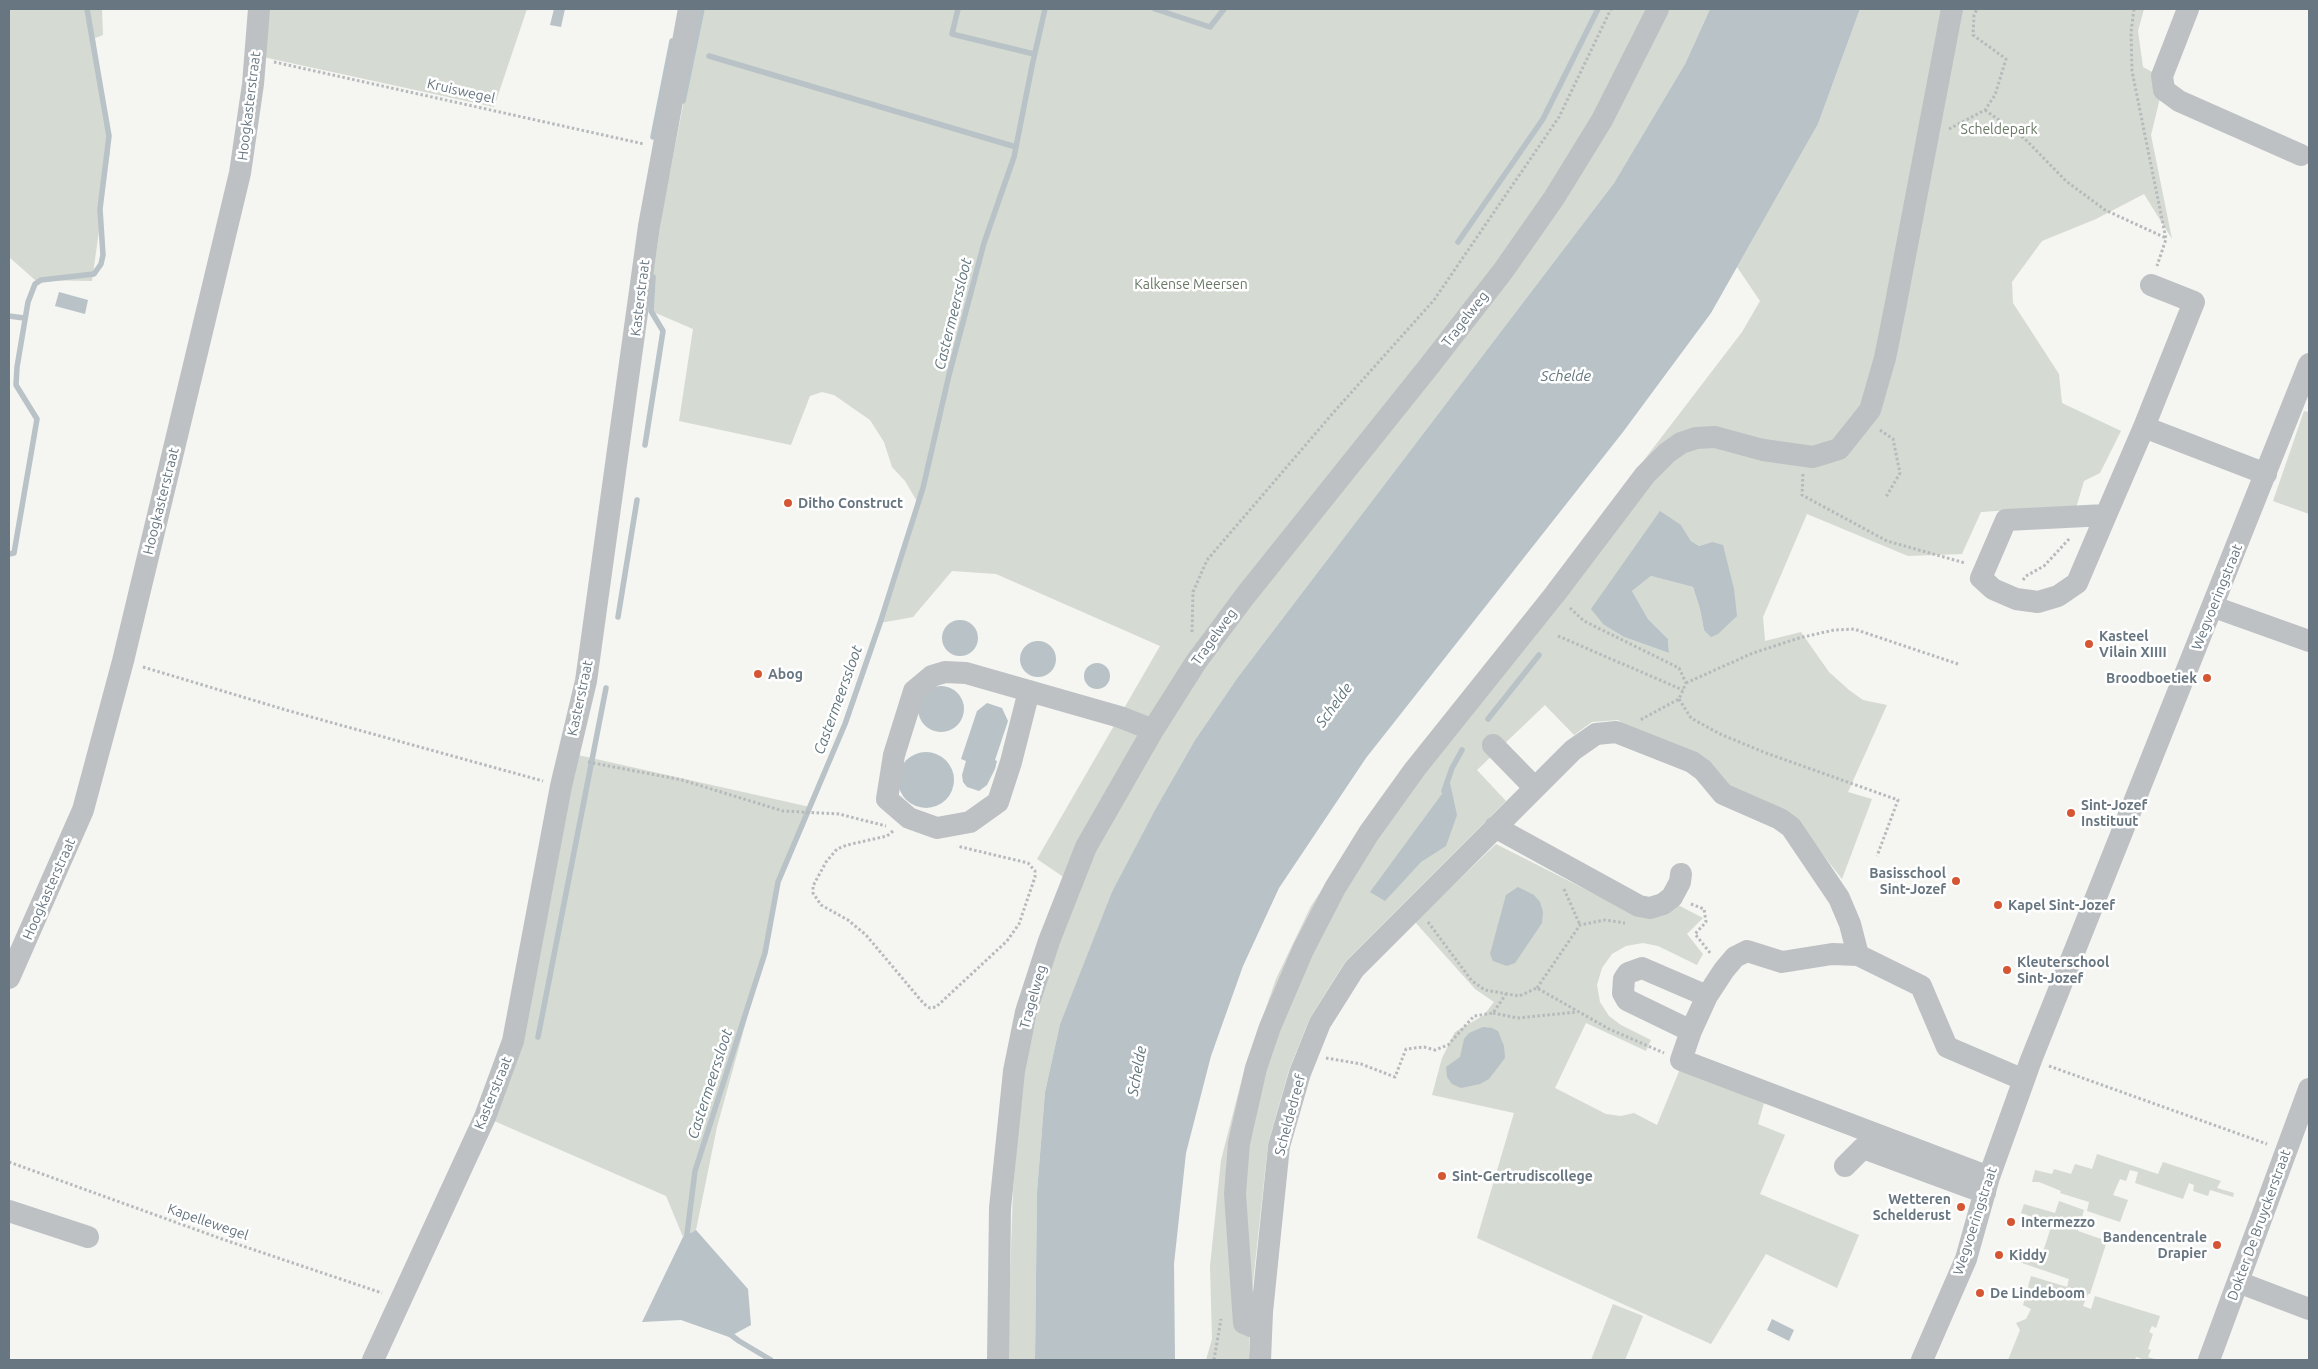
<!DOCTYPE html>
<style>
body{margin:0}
#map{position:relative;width:2318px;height:1369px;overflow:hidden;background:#f5f5f2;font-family:Ubuntu,sans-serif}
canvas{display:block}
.frame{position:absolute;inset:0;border:10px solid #677681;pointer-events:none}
</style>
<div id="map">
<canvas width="2318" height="1369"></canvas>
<div class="frame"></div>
</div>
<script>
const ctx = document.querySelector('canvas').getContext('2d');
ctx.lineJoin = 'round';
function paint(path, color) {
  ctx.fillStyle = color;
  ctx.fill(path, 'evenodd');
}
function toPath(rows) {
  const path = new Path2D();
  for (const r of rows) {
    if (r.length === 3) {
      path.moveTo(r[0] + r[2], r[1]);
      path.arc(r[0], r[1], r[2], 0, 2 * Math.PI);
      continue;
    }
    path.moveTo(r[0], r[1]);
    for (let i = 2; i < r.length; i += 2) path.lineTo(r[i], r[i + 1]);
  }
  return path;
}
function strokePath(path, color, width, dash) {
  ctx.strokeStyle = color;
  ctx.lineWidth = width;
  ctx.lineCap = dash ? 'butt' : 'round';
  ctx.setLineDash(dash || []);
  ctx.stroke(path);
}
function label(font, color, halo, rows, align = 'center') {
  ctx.font = font + ' Ubuntu,sans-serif';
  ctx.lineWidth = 5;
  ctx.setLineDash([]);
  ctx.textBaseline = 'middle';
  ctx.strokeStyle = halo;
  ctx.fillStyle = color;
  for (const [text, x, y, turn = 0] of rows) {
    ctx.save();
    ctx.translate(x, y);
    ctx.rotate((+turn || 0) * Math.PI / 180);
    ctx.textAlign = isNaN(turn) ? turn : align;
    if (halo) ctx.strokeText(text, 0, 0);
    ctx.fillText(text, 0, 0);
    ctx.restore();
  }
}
paint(toPath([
 [9,9,102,9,103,35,95,38,110,151,92,281,35,280,9,257],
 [269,9,527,9,494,107,263,57],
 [702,9,1710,9,1685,64,1614,183,1238,677,1195,740,1156,808,1113,892,1060,1024,1045,1092,1037,1192,1035,1360,1009,1360,1009,1306,1013,1191,1023,1072,1037,1015,1058,946,1081,889,1037,859,1160,646,996,574,952,571,913,617,880,623,918,503,905,481,892,467,884,442,870,420,834,395,822,392,810,396,791,445,679,421,693,329,651,311,653,276,662,212],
 [1860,9,2144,9,2138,31,2143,67,2154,73,2160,98,2151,135,2172,239,2144,194,2096,219,2042,241,2012,282,2013,303,2059,374,2062,403,2121,431,2100,473,2084,481,2076,508,2040,508,1981,512,1962,554,1908,556,1807,514,1763,617,1765,641,1801,632,1829,672,1849,690,1863,700,1887,705,1848,792,1872,799,1842,879,1795,819,1735,792,1618,720,1592,722,1574,735,1545,705,1477,770,1506,801,1345,962,1310,1018,1289,1070,1268,1144,1250,1311,1249,1360,1206,1360,1212,1339,1210,1266,1221,1160,1245,1067,1276,979,1311,906,1395,779,1543,592,1742,332,1760,301,1737,267,1818,124],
 [1681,525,1691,541,1699,546,1712,542,1704,630,1700,609,1693,587,1651,576,1632,591,1648,619,1668,639,1669,653,1624,637,1604,625],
 [2304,411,2309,412,2309,514,2273,501],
 [569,753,810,807,778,882,765,953,717,1127,696,1230,683,1237,666,1196,485,1117],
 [1496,844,1640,917,1678,905,1703,918,1687,934,1703,954,1697,965,1658,946,1643,943,1626,946,1612,954,1602,968,1597,985,1600,1002,1609,1016,1621,1025,1651,1040,1646,1051,1586,1023,1555,1088,1606,1114,1621,1116,1634,1113,1657,1125,1680,1069,1764,1103,1758,1124,1785,1135,1760,1194,1859,1235,1837,1288,1766,1254,1711,1344,1477,1238,1514,1113,1432,1095,1442,1058,1455,1032,1484,1015,1494,1002,1475,989,1415,922],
 [2097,1154,2158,1174,2163,1162,2221,1181,2217,1188,2234,1193,2233,1197,2210,1190,2208,1196,2193,1191,2194,1185,2189,1183,2183,1199,2135,1183,2138,1172,2130,1170,2126,1181,2120,1179,2113,1195,2128,1200,2120,1222,2087,1211,2089,1202,2060,1193,2061,1191,2039,1182,2032,1182,2035,1170,2052,1174,2054,1169,2071,1174,2075,1164,2092,1169],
 [2059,1201,2084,1210,2078,1231,2107,1241,2090,1294,2088,1294,2083,1306,2091,1309,2095,1296,2160,1316,2156,1328,2152,1326,2149,1332,2153,1334,2148,1349,2151,1350,2148,1357,2158,1360,2145,1360,2136,1357,2135,1360,2008,1360,2020,1330,2016,1323,2026,1319,2031,1309,2023,1305,2031,1276,2067,1287,2069,1279,2019,1262,2022,1255,2040,1261,2052,1224,2021,1213,2024,1204,2055,1213],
 [1613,1304,1643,1316,1625,1360,1591,1360]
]), '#d5dad2');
paint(toPath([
 [554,9,565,9,561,27,550,25],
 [1710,9,1860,9,1818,124,1711,313,1623,432,1366,758,1279,888,1243,966,1211,1056,1186,1153,1174,1264,1175,1360,1035,1360,1037,1192,1045,1092,1060,1024,1112,892,1156,808,1195,740,1238,677,1614,183,1685,64],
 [59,292,88,300,85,314,55,306],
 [1660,511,1681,525,1691,541,1699,546,1712,542,1723,545,1734,589,1737,616,1718,634,1711,637,1704,630,1700,609,1693,587,1651,576,1632,591,1648,619,1668,639,1669,653,1624,637,1604,625,1591,609],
 [960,638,18],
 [1038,659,18],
 [1097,676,13],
 [941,709,23],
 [987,703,1002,708,1008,721,995,760,997,761,995,769,987,785,979,791,967,787,963,782,962,775,966,761,961,759,977,711],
 [926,780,28],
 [1450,783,1457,815,1446,846,1421,862,1385,901,1370,892],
 [1518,887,1534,895,1540,902,1543,912,1542,923,1515,963,1507,966,1493,961,1490,954,1506,895],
 [1483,1027,1492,1028,1498,1031,1504,1046,1505,1058,1489,1079,1480,1084,1461,1088,1452,1084,1447,1077,1446,1067,1460,1057,1464,1039,1469,1033],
 [696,1230,748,1289,751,1325,729,1337,681,1320,642,1322,683,1237],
 [1772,1319,1794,1330,1789,1341,1767,1330]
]), '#b8c2c7');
strokePath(toPath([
 [958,9,952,34,1034,54],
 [1155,9,1210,27,1224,9],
 [709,56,1016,147],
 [683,101,702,9],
 [653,137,672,41],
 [1458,242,1543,119,1598,9],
 [9,316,24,318],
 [645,445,663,331,651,311,653,277],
 [9,554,14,553,37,419,16,385,17,367,28,302,35,284,41,280,94,274,101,264,103,255,100,209,109,136,87,9],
 [618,617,637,500],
 [1488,719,1539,655],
 [1444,791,1452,768,1462,750],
 [538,1037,606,688],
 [686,1242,695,1171,765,953,778,882,845,724,880,623,923,488,949,375,984,243,1014,157,1032,66,1045,9],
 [727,1332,739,1341,771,1360]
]), '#b8c2c7', 5.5);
strokePath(toPath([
 [2134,9,2131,32,2132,71,2166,239,2157,266],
 [274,62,644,144],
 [1985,110,2025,139,2066,181,2105,210,2166,238],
 [1949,129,1985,110,1995,95,2006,59,1973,35,1974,15,1977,9],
 [1880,430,1893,439,1900,473,1886,497],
 [1803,474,1802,495,1887,541,1965,563],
 [2023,580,2026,576,2044,566,2070,538],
 [1570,608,1584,621,1679,668,1686,683,1679,699,1640,720],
 [1192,632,1193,592,1207,560,1333,413,1434,300,1559,117,1611,9],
 [1558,636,1683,690],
 [143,667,286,710,543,781],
 [1686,683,1753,653,1799,638,1834,630,1854,629,1958,664],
 [1679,699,1691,718,1720,734,1766,753,1898,800,1877,856],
 [588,762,682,780,783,811,839,814,886,826],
 [893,831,887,836,847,845,837,849,826,862,813,886,813,893,821,905,848,920,866,935,924,1004,930,1008,936,1007,1007,941,1019,924,1035,877,1035,871,1028,863,957,846],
 [1564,889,1580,925],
 [1691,904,1704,909,1706,922,1695,934,1711,954],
 [1428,922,1472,981,1485,990,1519,996,1537,988,1609,1029,1664,1053],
 [1537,988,1580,925,1605,920,1625,923],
 [1493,1013,1517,1018,1577,1012],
 [1326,1058,1361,1064,1395,1077,1406,1049,1424,1047,1435,1050,1448,1045,1474,1016,1493,1013,1506,994],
 [2049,1066,2267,1144],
 [9,1162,222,1239,382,1293],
 [1214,1360,1221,1319]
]), '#b7babc', 3, [2.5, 2.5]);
strokePath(toPath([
 [2188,9,2162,76,2164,90,2179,101,2301,155],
 [2151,285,2194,302,2144,427,2266,474],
 [2106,515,2077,583,2058,596,2038,602,2016,599,1993,589,1981,578,2006,520,2106,515,2144,427],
 [2214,607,2309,641],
 [1029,691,1011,762,998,802,970,822,937,828,909,818,887,799,894,755,914,691,932,676,945,672,966,673,1120,717,1153,730],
 [1493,745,1535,788],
 [1495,827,1639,906,1650,908,1663,904,1672,897,1680,882,1681,874],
 [1858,955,1832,954,1782,962,1747,951,1735,957,1724,970,1707,996,1691,1031,1681,1060,1989,1177],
 [9,978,83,810,123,661,240,173,253,84,259,9],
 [1691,1031,1627,1000,1623,993,1624,979,1628,973,1642,968,1707,996],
 [1845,1166,1863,1148,1985,1193],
 [9,1211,88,1237],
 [2238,1282,2309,1309],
 [1261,1330,1244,1323,1235,1194,1239,1143,1256,1068,1270,1027,1303,950,1335,888,1369,833,1415,769,1555,594,1645,475,1667,453,1681,443,1696,438,1715,437,1763,450,1813,457,1839,449,1870,410,1885,358,1895,308,1952,9],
 [373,1360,485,1117,513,1041,561,786,586,681,649,226,689,9],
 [998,1360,1000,1208,1014,1071,1026,1012,1049,941,1086,847,1153,730,1196,662,1245,596,1430,365,1503,271,1554,198,1602,120,1658,9],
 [1260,1360,1262,1312,1279,1146,1300,1073,1320,1023,1354,969,1573,750,1596,734,1616,732,1692,762,1703,770,1723,794,1780,819,1791,827,1839,898,1850,924,1858,955,1921,986,1947,1047,2024,1080],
 [1922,1360,1966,1259,1989,1177,2031,1060,2309,364],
 [2209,1360,2309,1089]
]), '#bdc1c4', 22);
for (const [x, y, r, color] of [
 [788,503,5,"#d45633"],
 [2089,644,5,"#d45633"],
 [758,674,5,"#d45633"],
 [2207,678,5,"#d45633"],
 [2071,813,5,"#d45633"],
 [1956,881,5,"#d45633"],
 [1998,905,5,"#d45633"],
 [2007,970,5,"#d45633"],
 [1442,1176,5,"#d45633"],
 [1961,1207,5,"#d45633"],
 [2011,1222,5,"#d45633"],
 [2217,1245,5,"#d45633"],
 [1999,1255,5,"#d45633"],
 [1980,1293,5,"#d45633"]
]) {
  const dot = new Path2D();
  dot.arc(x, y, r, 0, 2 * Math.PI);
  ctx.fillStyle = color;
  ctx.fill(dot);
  strokePath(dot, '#fff', 2);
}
label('14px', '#677681', '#fff', [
 ["Kruiswegel",461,91,13],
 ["Hoogkasterstraat",249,106,-83],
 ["Kasterstraat",640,298,-83],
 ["Tragelweg",1465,319,-52],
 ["Hoogkasterstraat",161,501,-76],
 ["Wegvoeringstraat",2217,597,-68],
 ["Tragelweg",1214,637,-54],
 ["Kasterstraat",580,698,-78],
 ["Hoogkasterstraat",49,889,-66],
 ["Tragelweg",1033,997,-74],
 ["Kasterstraat",493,1093,-68],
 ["Scheldedreef",1290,1115,-75],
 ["Wegvoeringstraat",1975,1221,-72],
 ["Kapellewegel",208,1222,19],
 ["Dokter De Bruyckerstraat",2259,1225,-70]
]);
label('14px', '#697965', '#fff', [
 ["Scheldepark",1999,129],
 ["Kalkense Meersen",1191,284]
]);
label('bold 14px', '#677681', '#fff', [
 ["Ditho Construct",798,503],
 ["Kasteel",2099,636],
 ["Vilain XIIII",2099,652],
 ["Abog",768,674],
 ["Broodboetiek",2197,678,"right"],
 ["Sint-Jozef",2081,805],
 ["Instituut",2081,821],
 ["Basisschool",1946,873,"right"],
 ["Sint-Jozef",1946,889,"right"],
 ["Kapel Sint-Jozef",2008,905],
 ["Kleuterschool",2017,962],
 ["Sint-Jozef",2017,978],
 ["Sint-Gertrudiscollege",1452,1176],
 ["Wetteren",1951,1199,"right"],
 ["Schelderust",1951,1215,"right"],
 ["Intermezzo",2021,1222],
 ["Bandencentrale",2207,1237,"right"],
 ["Drapier",2207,1253,"right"],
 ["Kiddy",2009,1255],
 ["De Lindeboom",1990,1293]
], 'left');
label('italic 15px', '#63777e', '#fff', [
 ["Castermeerssloot",953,314,-76],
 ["Schelde",1566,376],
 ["Castermeerssloot",838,700,-70],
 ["Schelde",1334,705,-54],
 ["Schelde",1137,1071,-80],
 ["Castermeerssloot",710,1084,-72]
]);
</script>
